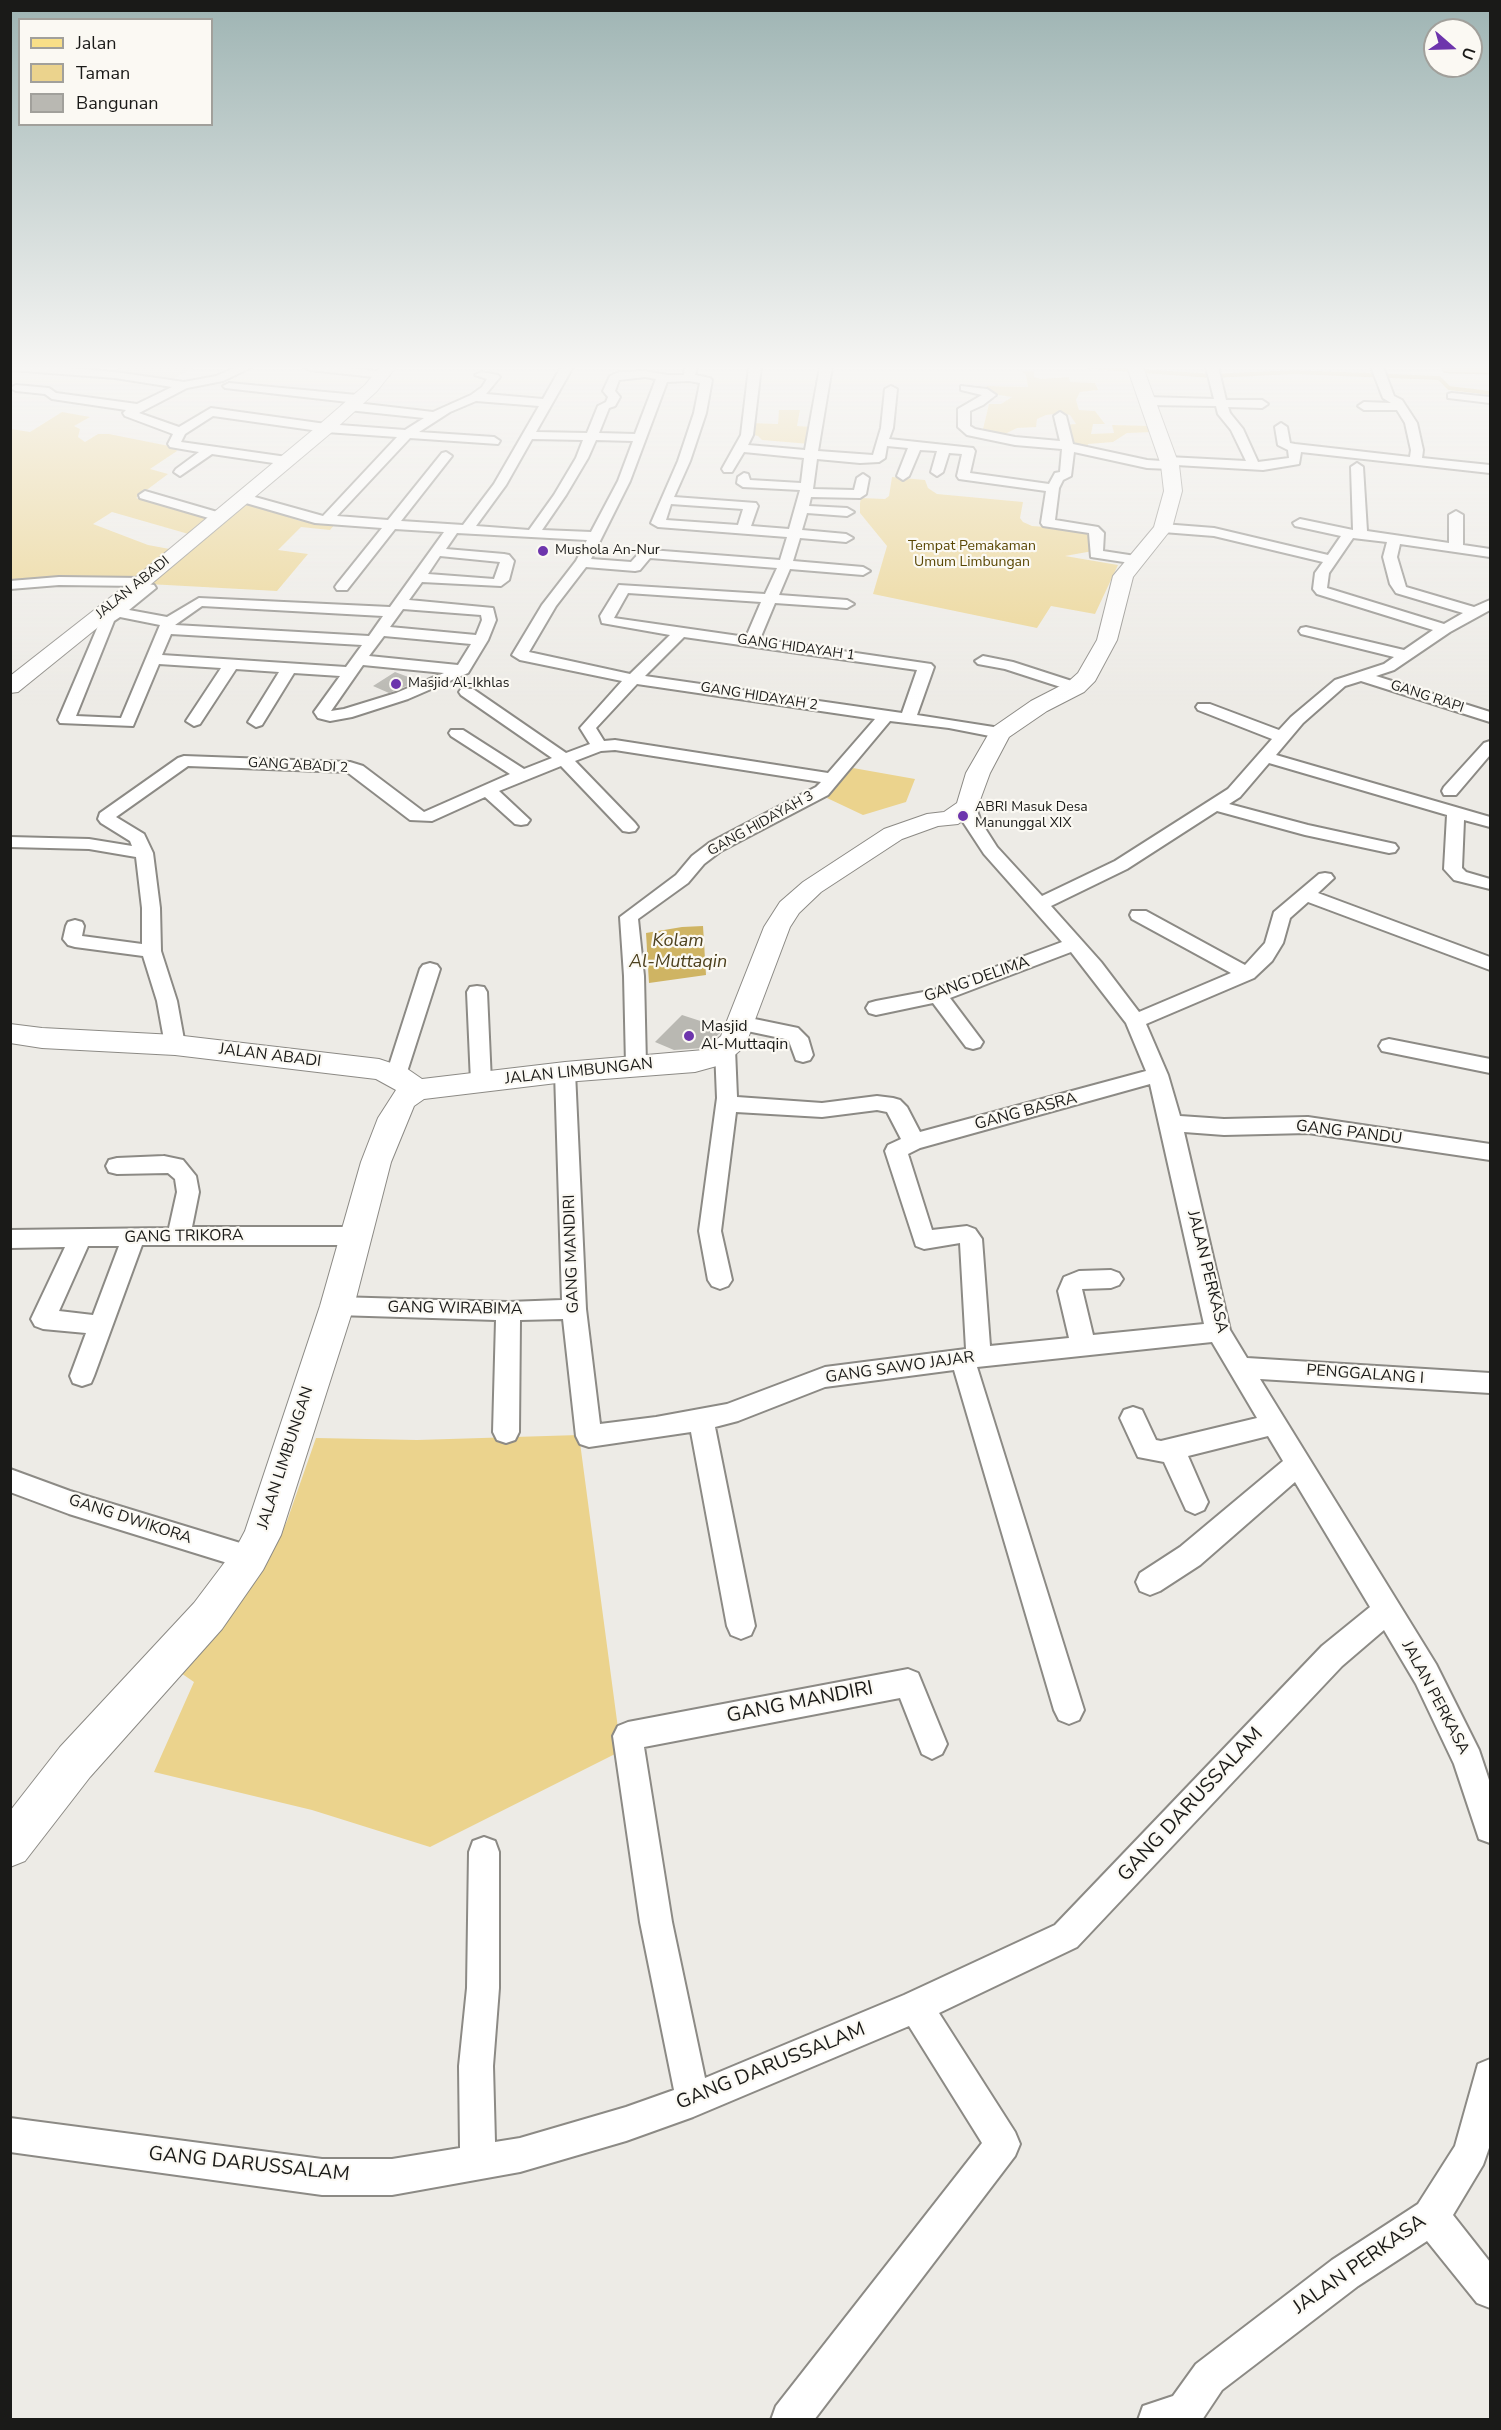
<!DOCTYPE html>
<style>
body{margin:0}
#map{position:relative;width:1501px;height:2430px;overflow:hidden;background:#edebe6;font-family:"Nunito Sans",sans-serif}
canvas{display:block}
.frame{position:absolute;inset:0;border:12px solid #1a1a18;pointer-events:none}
.legend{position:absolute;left:18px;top:18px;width:195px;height:108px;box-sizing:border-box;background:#fbf9f3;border:2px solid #a1a09b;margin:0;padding:8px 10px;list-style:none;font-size:18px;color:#1a1a18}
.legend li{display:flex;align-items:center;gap:12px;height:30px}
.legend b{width:30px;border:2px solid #a1a09b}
.north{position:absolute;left:1423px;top:18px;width:60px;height:60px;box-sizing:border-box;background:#fbf9f3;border:2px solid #a1a09b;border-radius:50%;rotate:110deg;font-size:16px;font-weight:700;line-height:24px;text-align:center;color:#1a1a18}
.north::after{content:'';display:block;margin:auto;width:21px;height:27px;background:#6d35ac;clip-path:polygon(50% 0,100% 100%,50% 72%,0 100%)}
</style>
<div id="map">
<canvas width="1501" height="2430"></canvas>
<div class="frame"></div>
<ul class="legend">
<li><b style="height:8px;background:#f8df88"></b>Jalan</li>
<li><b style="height:16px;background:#ebd38d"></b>Taman</li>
<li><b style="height:16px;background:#b9b8b2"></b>Bangunan</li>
</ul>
<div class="north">U</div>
</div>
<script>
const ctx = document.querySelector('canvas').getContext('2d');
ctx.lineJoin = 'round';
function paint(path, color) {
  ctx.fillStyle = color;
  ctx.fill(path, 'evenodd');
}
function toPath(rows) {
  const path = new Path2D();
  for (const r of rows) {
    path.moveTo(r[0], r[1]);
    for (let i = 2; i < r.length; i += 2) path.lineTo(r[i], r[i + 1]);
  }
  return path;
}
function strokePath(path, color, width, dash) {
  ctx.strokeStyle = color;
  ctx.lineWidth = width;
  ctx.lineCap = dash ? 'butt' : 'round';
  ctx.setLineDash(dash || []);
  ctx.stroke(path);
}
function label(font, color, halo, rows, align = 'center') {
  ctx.font = font + ' "Nunito Sans",sans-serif';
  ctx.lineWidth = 4.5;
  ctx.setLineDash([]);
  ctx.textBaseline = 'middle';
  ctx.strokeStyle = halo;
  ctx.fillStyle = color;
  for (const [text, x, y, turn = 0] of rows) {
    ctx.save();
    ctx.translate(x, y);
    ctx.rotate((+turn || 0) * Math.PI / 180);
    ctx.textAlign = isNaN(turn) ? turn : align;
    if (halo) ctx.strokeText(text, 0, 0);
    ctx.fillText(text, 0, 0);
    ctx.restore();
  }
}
paint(toPath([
 [121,367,195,367,171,380,113,372]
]), '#e5e1d5');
paint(toPath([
 [1021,371,1034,371,1034,377,1041,379,1069,377,1070,382,1095,383,1098,390,1080,392,1076,400,1079,410,1095,411,1105,424,1093,424,1091,434,1114,433,1112,425,1152,426,1154,432,1127,433,1113,442,1088,444,1088,449,1070,445,1063,425,1076,424,1070,415,1062,413,1046,415,1037,419,1036,427,1017,428,999,437,971,429,983,429,989,404,1001,404,1012,397,993,394,986,386,1028,387,1026,375],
 [779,410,800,410,797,426,813,427,810,444,762,440,758,436,750,434,752,423,778,424],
 [62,412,90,417,74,426,80,429,78,437,85,442,98,434,109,434,174,447,177,451,150,469,168,474,136,498,213,518,192,535,112,512,93,524,148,545,175,550,134,580,23,579,11,581,11,429,30,432],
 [892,477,925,480,928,488,937,494,1023,502,1020,518,1023,522,1032,526,1073,529,1090,533,1093,551,1065,556,1118,565,1095,614,1051,606,1037,628,873,594,887,546,860,513,860,503,861,498,885,499,889,496],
 [246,502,300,521,336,523,330,530,301,527,278,550,308,554,277,591,148,584],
 [853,768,915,779,906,802,863,815,827,798],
 [579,1435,621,1751,430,1847,312,1810,154,1772,194,1682,178,1671,235,1606,268,1561,287,1521,316,1438,417,1440]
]), '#ebd38d');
paint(toPath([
 [703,926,706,975,649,983,646,933,682,927]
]), '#cfb463');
strokePath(toPath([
 [1089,367,1212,376,1294,372,1439,378,1449,388,1490,393]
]), '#cfb463', 4);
paint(toPath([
 [395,672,419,681,389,693,373,686],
 [682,1015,722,1028,720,1033,703,1048,674,1050,655,1042]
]), '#b9b8b2');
const street = toPath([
 [10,367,54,367,115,372,184,382,216,376,237,367,252,367,223,381,187,388,139,413,179,427,211,408,326,424,405,430,424,418,348,410,342,406,348,402,433,412,471,395,482,387,487,379,475,375,481,372,498,375,500,377,486,394,543,399,561,367,573,367,536,432,587,433,598,406,606,402,608,397,603,391,610,376,619,372,645,371,667,375,684,375,685,367,697,367,695,375,710,378,712,380,706,413,690,461,674,497,756,503,758,506,751,526,789,529,800,490,743,487,737,483,738,477,744,473,748,474,750,480,801,483,804,458,744,452,732,472,724,472,722,469,741,435,749,367,761,367,753,435,748,445,805,450,820,367,832,367,818,451,873,455,881,428,885,389,891,386,897,389,893,428,889,439,973,448,975,451,970,473,1049,484,1055,473,1060,472,1062,449,1015,445,967,435,958,427,958,409,982,395,961,390,961,386,987,389,996,395,983,405,970,411,970,426,975,429,1015,437,1060,441,1054,416,1060,412,1066,416,1073,444,1147,460,1162,461,1168,457,1246,461,1231,430,1218,414,1216,406,1147,405,1141,401,1147,397,1214,399,1206,367,1218,367,1226,400,1262,400,1268,404,1262,408,1228,407,1230,413,1243,429,1258,462,1289,458,1288,450,1278,445,1275,427,1281,423,1287,427,1290,443,1295,444,1410,457,1411,450,1405,423,1397,410,1364,410,1358,406,1364,402,1391,403,1383,398,1371,367,1383,367,1394,396,1402,400,1417,423,1423,450,1422,458,1490,465,1490,473,1301,452,1299,464,1263,470,1176,465,1170,469,1147,468,1074,452,1071,476,1063,480,1059,488,1055,520,1098,527,1104,533,1103,551,1142,557,1144,560,1142,563,1137,564,1091,557,1089,533,1043,526,1041,523,1046,491,959,479,957,476,962,454,949,453,943,472,937,476,931,472,937,451,920,450,909,476,903,480,897,476,908,448,887,446,885,458,879,462,860,463,817,459,813,489,854,490,857,478,863,474,869,478,866,494,860,498,811,497,809,506,847,508,854,512,847,516,807,513,802,530,846,534,853,538,846,542,800,538,793,561,863,567,870,571,863,575,790,569,779,595,847,600,854,604,847,608,775,603,760,639,931,664,934,667,917,715,1000,728,1006,730,1008,733,1006,736,1000,738,949,728,890,721,828,795,721,851,704,864,688,883,638,919,644,976,646,1065,643,1070,636,1072,629,1070,626,1065,624,976,620,917,676,875,692,856,709,843,816,787,821,782,615,750,601,751,575,761,635,823,638,827,635,831,629,832,623,831,561,766,499,791,530,820,527,824,521,825,515,824,485,797,432,821,410,820,347,772,188,766,116,817,144,834,153,853,160,908,161,951,177,1001,185,1045,182,1050,175,1052,168,1050,165,1045,157,1001,143,956,75,947,68,945,63,939,66,926,68,922,75,920,82,922,84,926,82,936,142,944,142,908,136,857,89,849,10,847,10,837,89,839,132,846,130,841,101,823,98,819,100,813,178,758,184,756,350,762,363,766,424,812,510,774,451,736,449,733,451,730,463,730,524,769,552,758,461,695,459,692,461,689,473,689,566,753,590,744,580,728,622,681,520,660,512,655,542,605,576,561,587,540,457,533,446,549,504,554,509,555,514,561,509,580,501,586,422,582,409,600,493,608,496,620,488,640,468,673,408,699,352,717,330,721,318,718,314,712,340,676,294,673,262,725,256,727,248,722,279,672,236,669,200,724,194,726,186,721,221,668,159,664,133,726,60,723,58,720,101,619,105,614,103,611,105,608,114,607,142,586,59,585,10,589,10,581,59,577,142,578,147,579,148,584,154,585,156,588,129,610,167,617,199,598,390,607,444,532,395,529,347,590,337,590,335,587,337,584,382,528,315,523,239,501,237,498,244,494,323,516,397,437,326,432,213,416,185,434,181,442,287,457,293,461,287,465,212,454,180,476,174,472,176,469,199,452,170,447,168,444,173,434,125,416,123,413,126,410,52,399,45,394,16,391,10,388,16,385,49,388,56,393,137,404,172,387,115,378,10,370,10,367],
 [645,377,656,379,635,434,599,433,609,408,615,406,620,397,615,391,619,380,645,377],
 [689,381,700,383,694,413,678,461,651,523,658,527,787,537,780,560,650,550,640,552,631,562,591,559,630,481,667,382,689,381],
 [476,401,539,406,494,484,463,525,401,521,452,456,446,452,442,453,388,520,337,516,410,438,498,444,500,441,494,437,419,432,450,412,476,401],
 [532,439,583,440,576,458,554,495,529,530,476,526,506,485,532,439],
 [596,440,633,441,618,481,591,532,542,530,566,495,588,458,596,440],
 [671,504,743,509,738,525,666,520,671,504],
 [440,556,500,562,494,579,428,574,440,556],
 [650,558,777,568,765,594,619,585,600,616,602,623,670,635,630,674,529,652,556,606,586,567,635,571,640,570,650,558],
 [628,593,761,602,746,637,614,618,628,593],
 [202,606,383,616,369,636,175,625,202,606],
 [403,609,481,615,482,620,476,635,390,627,403,609],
 [120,617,160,625,121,718,76,716,114,621,120,617],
 [171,634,362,645,346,667,162,655,171,634],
 [384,636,471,644,458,665,369,656,384,636],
 [684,637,917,670,902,713,645,676,684,637],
 [363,665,444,673,396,693,344,709,331,711,363,665],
 [637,684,875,719,828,773,615,740,604,741,596,728,637,684],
 [304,367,340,367,383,372,389,375,383,378,310,370,304,367],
 [229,383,357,395,363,399,357,403,225,388,223,386,229,383],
 [1452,393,1490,397,1490,403,1448,398,1448,394,1452,393],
 [1357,463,1363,467,1367,531,1449,543,1449,515,1456,511,1463,515,1463,545,1490,549,1490,557,1400,544,1397,557,1406,587,1474,607,1490,600,1490,610,1450,632,1394,670,1376,676,1490,712,1490,722,1361,681,1345,686,1303,723,1276,755,1490,817,1490,827,1464,820,1462,868,1466,872,1490,879,1490,889,1454,880,1444,869,1447,815,1269,763,1240,797,1229,804,1308,825,1395,844,1398,848,1395,852,1389,853,1305,835,1217,811,1127,869,1051,906,1101,962,1139,1012,1231,973,1132,919,1130,915,1132,911,1146,911,1245,965,1265,943,1274,912,1319,874,1325,873,1331,874,1334,878,1318,893,1490,957,1490,970,1308,902,1290,918,1283,943,1272,961,1254,978,1146,1024,1168,1075,1180,1116,1224,1119,1308,1117,1490,1144,1490,1160,1308,1133,1224,1135,1184,1132,1230,1330,1247,1358,1490,1373,1490,1393,1260,1379,1436,1664,1479,1750,1490,1783,1490,1843,1479,1839,1454,1764,1416,1684,1384,1630,1342,1666,1077,1947,939,2013,1015,2132,1020,2144,1015,2156,814,2420,771,2420,776,2406,982,2143,909,2026,693,2117,626,2141,520,2172,392,2195,322,2195,10,2152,10,2118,322,2159,392,2159,460,2148,459,2066,467,1988,469,1852,473,1841,484,1837,495,1841,499,1852,499,1988,493,2066,495,2142,520,2138,626,2107,674,2090,640,1922,613,1736,618,1726,628,1722,908,1669,918,1673,947,1744,942,1754,932,1759,922,1754,900,1698,644,1747,672,1922,705,2078,904,1995,1055,1925,1322,1646,1370,1607,1295,1482,1200,1565,1160,1591,1150,1595,1140,1591,1136,1582,1140,1573,1180,1547,1283,1461,1268,1436,1188,1456,1208,1502,1204,1510,1195,1514,1186,1510,1164,1462,1138,1457,1120,1418,1124,1410,1133,1407,1142,1410,1156,1440,1161,1441,1257,1418,1212,1342,977,1367,1084,1710,1079,1720,1069,1724,1059,1720,1054,1710,954,1370,825,1387,738,1421,715,1427,755,1626,751,1635,741,1639,731,1635,727,1626,691,1432,589,1447,580,1444,576,1436,563,1319,520,1320,519,1432,515,1440,506,1443,497,1440,493,1432,496,1320,337,1315,329,1313,325,1306,329,1299,337,1297,508,1302,562,1300,555,1072,558,1067,565,1065,572,1067,575,1072,586,1309,600,1424,656,1417,727,1404,825,1367,966,1349,960,1243,924,1249,916,1246,885,1151,888,1145,901,1139,887,1112,877,1110,822,1117,736,1112,721,1231,732,1280,728,1286,720,1289,712,1286,708,1280,699,1231,717,1098,715,1049,718,1044,725,1042,732,1044,735,1049,737,1097,822,1103,877,1096,893,1098,900,1100,907,1107,920,1132,1146,1071,1126,1023,1071,952,950,998,983,1042,980,1047,973,1049,966,1047,933,1003,876,1015,869,1013,866,1008,869,1003,876,1001,934,990,1062,942,984,854,963,822,959,806,962,802,974,802,981,822,997,847,1042,896,1115,861,1228,789,1272,739,1198,710,1196,707,1198,704,1210,704,1279,730,1291,717,1335,680,1384,664,1394,657,1301,634,1299,631,1301,628,1306,627,1404,650,1433,630,1317,594,1313,589,1315,573,1323,562,1214,536,1163,532,1156,528,1163,524,1214,528,1328,555,1341,536,1295,526,1293,523,1300,519,1353,530,1351,467,1357,463],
 [1353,538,1387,542,1383,557,1390,584,1396,593,1463,613,1444,624,1327,588,1329,573,1353,538],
 [1150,1084,1204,1324,1093,1335,1082,1289,1111,1288,1119,1285,1123,1279,1119,1273,1111,1270,1079,1271,1064,1277,1058,1291,1069,1338,990,1346,982,1239,975,1229,967,1226,932,1230,908,1154,920,1148,1150,1084],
 [145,491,224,514,226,517,219,521,140,498,139,495,145,491],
 [983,656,1013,662,1081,684,1084,687,1076,692,1005,669,978,664,975,661,983,656],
 [1490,741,1490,755,1456,795,1444,795,1442,791,1444,787,1484,743,1490,741],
 [430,963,437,965,440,969,406,1075,403,1080,396,1082,389,1080,386,1075,420,969,423,965,430,963],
 [477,986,484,987,487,992,491,1082,488,1087,481,1089,474,1087,471,1082,467,992,470,987,477,986],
 [740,1016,798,1028,808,1038,813,1055,810,1060,803,1062,796,1060,789,1041,785,1039,733,1028,730,1023,733,1018,740,1016],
 [1389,1039,1490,1059,1490,1073,1382,1051,1379,1046,1382,1041,1389,1039],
 [164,1156,183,1160,196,1176,199,1192,192,1227,357,1227,365,1230,368,1236,365,1242,357,1245,142,1245,94,1376,91,1383,82,1386,73,1383,70,1376,86,1333,43,1329,35,1326,31,1319,65,1247,10,1248,10,1230,169,1228,177,1192,175,1179,168,1173,117,1174,109,1172,106,1166,109,1160,117,1158,164,1156],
 [88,1246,119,1246,93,1315,59,1311,88,1246],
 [10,1469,70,1491,250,1546,260,1549,264,1558,260,1567,250,1570,69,1514,10,1492,10,1469],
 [1490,2059,1490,2145,1483,2165,1453,2215,1490,2262,1490,2308,1477,2303,1427,2241,1358,2286,1222,2390,1202,2420,1138,2420,1143,2406,1173,2396,1196,2364,1332,2260,1418,2204,1455,2146,1478,2064,1490,2059]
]);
const secondary = toPath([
 [380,367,396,367,377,391,332,432,144,590,18,692,10,693,10,676,130,582,320,424,365,385,380,367],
 [1127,367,1143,367,1179,465,1182,491,1172,528,1133,577,1117,640,1095,681,1084,692,1047,711,1009,737,990,773,976,811,958,824,938,826,902,839,821,892,799,913,790,927,747,1041,743,1048,724,1064,695,1072,565,1082,424,1099,414,1106,391,1162,354,1306,281,1535,263,1570,222,1629,90,1777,25,1861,10,1867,10,1811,60,1747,194,1603,237,1546,245,1531,320,1306,361,1162,378,1118,396,1090,376,1079,175,1055,42,1048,10,1043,10,1024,42,1028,175,1035,379,1059,406,1068,422,1079,565,1062,704,1050,721,1036,764,927,780,902,803,882,884,829,927,814,944,812,957,803,966,773,992,728,1031,701,1068,682,1078,673,1097,640,1113,576,1154,527,1164,491,1161,465,1127,367]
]);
const primary = toPath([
 [1442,367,1490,367,1490,373,1450,372,1444,371,1442,367]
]);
strokePath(street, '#8c8a85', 4);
strokePath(secondary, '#8c8a85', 2);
strokePath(primary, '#a88c2d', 3);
paint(street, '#fff');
paint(secondary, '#fff');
paint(primary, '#f8df88');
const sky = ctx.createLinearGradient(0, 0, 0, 707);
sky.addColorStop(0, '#9eb4b3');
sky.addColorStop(0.52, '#f7f6f4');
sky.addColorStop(1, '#f7f6f400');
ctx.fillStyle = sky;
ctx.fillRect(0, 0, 1501, 707);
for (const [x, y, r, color] of [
 [543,551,6,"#6d35ac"],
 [396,684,6,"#6d35ac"],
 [963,816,6,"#6d35ac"],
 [689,1036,6,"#6d35ac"]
]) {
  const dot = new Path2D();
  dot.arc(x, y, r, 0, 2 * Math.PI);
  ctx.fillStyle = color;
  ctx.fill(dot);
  strokePath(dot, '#fbf9f3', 2);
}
label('14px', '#5a4704', '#fbf9f3', [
 ["Tempat Pemakaman",972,547],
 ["Umum Limbungan",972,563]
]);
label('14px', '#1a1a18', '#fbf9f3', [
 ["Mushola An-Nur",555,551],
 ["Masjid Al-Ikhlas",408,684],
 ["ABRI Masuk Desa",975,808],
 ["Manunggal XIX",975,824]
], 'left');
label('14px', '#1a1a18', '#fbf9f3', [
 ["JALAN ABADI",133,588,-39],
 ["GANG HIDAYAH 1",796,648,8],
 ["GANG HIDAYAH 2",759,697,9],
 ["GANG RAPI",1427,697,18],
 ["GANG ABADI 2",298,766,3],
 ["GANG HIDAYAH 3",761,824,-29]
]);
label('16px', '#1a1a18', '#fbf9f3', [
 ["GANG DELIMA",977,980,-19],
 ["JALAN ABADI",270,1056,7],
 ["JALAN LIMBUNGAN",579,1072,-6],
 ["GANG BASRA",1026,1112,-15],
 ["GANG PANDU",1349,1133,7],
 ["GANG TRIKORA",184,1237,-1],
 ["GANG MANDIRI",572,1254,-92],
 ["JALAN PERKASA",1207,1272,76],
 ["GANG WIRABIMA",455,1309,1],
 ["GANG SAWO JAJAR",900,1368,-8],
 ["PENGGALANG I",1365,1375,4],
 ["JALAN LIMBUNGAN",286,1458,-72],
 ["GANG DWIKORA",130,1520,18],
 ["JALAN PERKASA",1435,1698,62]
]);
label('16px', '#1a1a18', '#fbf9f3', [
 ["Masjid",701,1027],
 ["Al-Muttaqin",701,1045]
], 'left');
label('italic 18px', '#4d411e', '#fbf9f3', [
 ["Kolam",678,942],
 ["Al-Muttaqin",678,963]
]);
label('20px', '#1a1a18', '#fbf9f3', [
 ["GANG MANDIRI",800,1703,-11],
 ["GANG DARUSSALAM",1191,1805,-47],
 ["GANG DARUSSALAM",771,2067,-22],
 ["GANG DARUSSALAM",249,2165,6],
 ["JALAN PERKASA",1360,2265,-35]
]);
</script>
